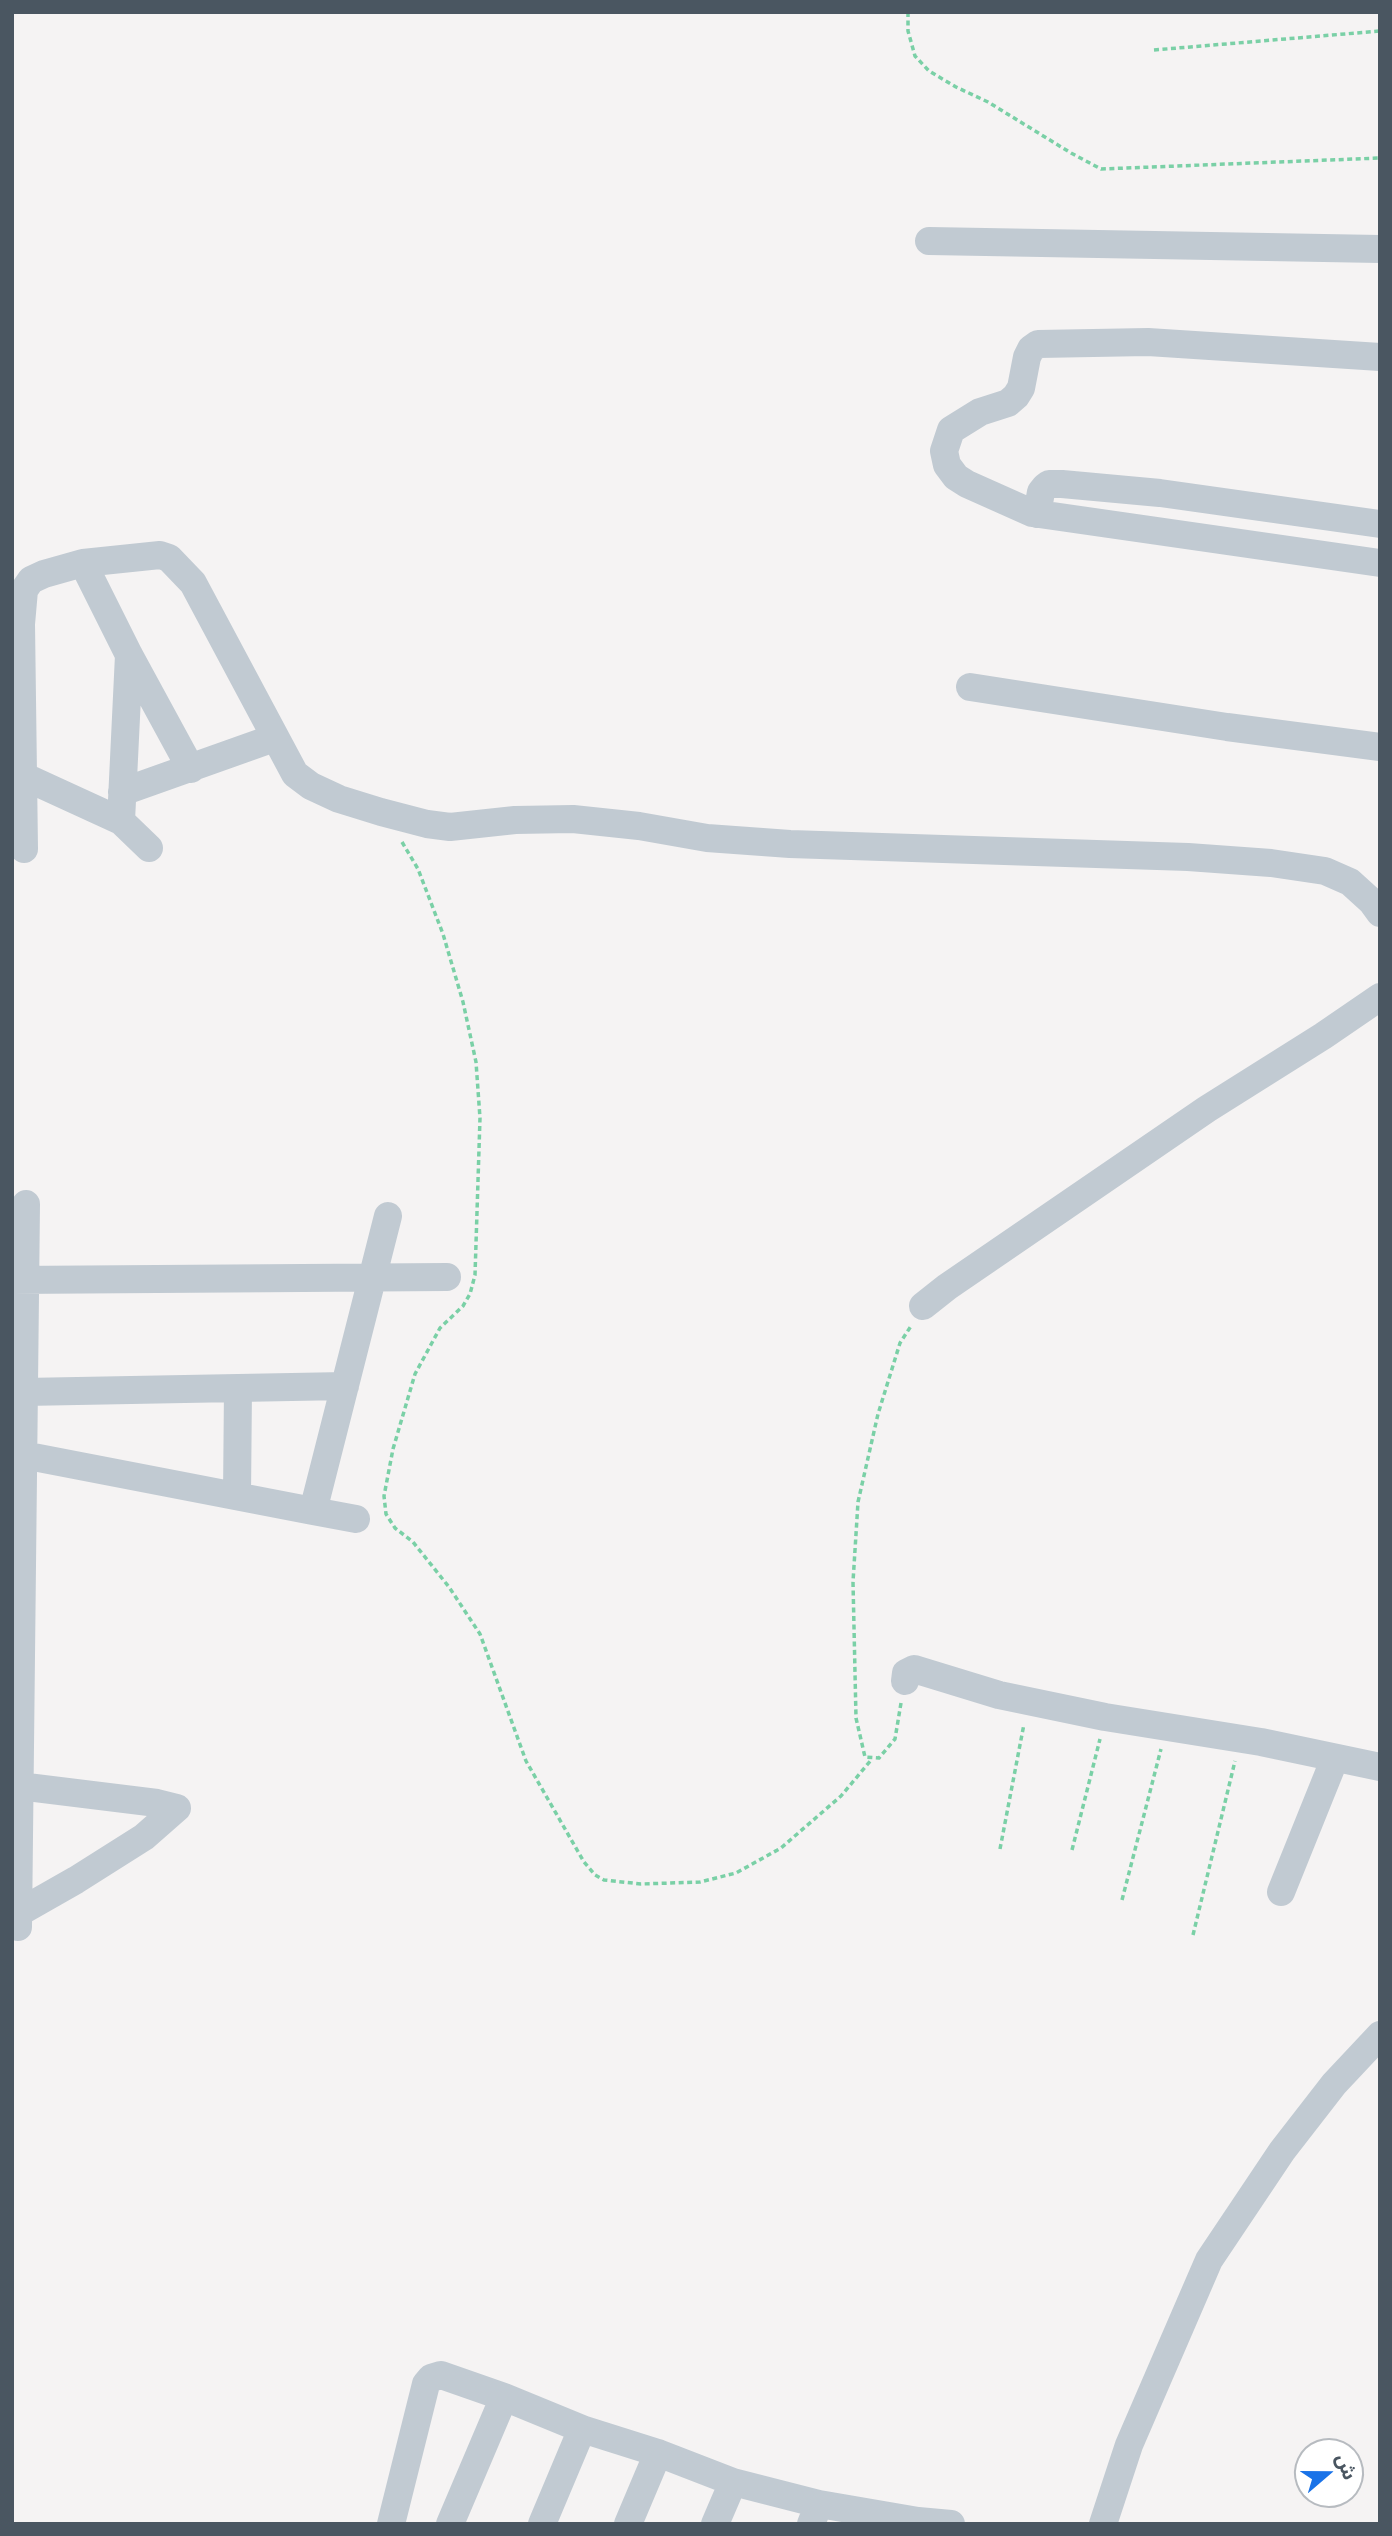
<!DOCTYPE html>
<meta charset="utf-8">
<style>
body{margin:0}
#map{position:relative;width:1392px;height:2536px;overflow:hidden;background:#f5f3f3;font-family:"Titillium Web","Noto Sans Arabic",sans-serif}
canvas{display:block}
.frame{position:absolute;inset:0;border:14px solid #4a5661;pointer-events:none}
.north{position:absolute;left:1294px;top:2438px;width:70px;height:70px;box-sizing:border-box;background:#fff;border:2px solid #b7bbc0;border-radius:50%;rotate:70deg;font-size:19px;font-weight:700;line-height:28px;text-align:center;color:#4a5661}
.north::after{content:'';display:block;margin:auto;width:24px;height:32px;background:#1a73e8;clip-path:polygon(50% 0,100% 100%,50% 72%,0 100%)}
</style>
<div id="map">
<canvas width="1392" height="2536"></canvas>
<div class="frame"></div>
<div class="north">ش</div>
</div>
<script>
const ctx = document.querySelector('canvas').getContext('2d');
ctx.lineJoin = 'round';
function toPath(rows) {
  const path = new Path2D();
  for (const r of rows) {
    path.moveTo(r[0], r[1]);
    for (let i = 2; i < r.length; i += 2) path.lineTo(r[i], r[i + 1]);
  }
  return path;
}
function strokePath(path, color, width, dash) {
  ctx.strokeStyle = color;
  ctx.lineWidth = width;
  ctx.lineCap = dash ? 'butt' : 'round';
  ctx.setLineDash(dash || []);
  ctx.stroke(path);
}
strokePath(toPath([
 [908,12,908,31,915,56,929,71,956,87,988,102,1071,153,1101,169,1380,158],
 [1154,50,1380,31],
 [402,842,418,869,443,934,463,1002,476,1062,480,1118,475,1275,470,1294,463,1306,440,1328,415,1374,393,1449,384,1496,386,1514,395,1528,413,1542,449,1587,480,1634,526,1761,584,1862,595,1875,604,1880,641,1884,700,1882,736,1873,781,1848,841,1796,872,1759],
 [901,1703,895,1739,879,1758,865,1757,856,1718,853,1582,858,1502,878,1414,900,1343,911,1326],
 [1000,1849,1024,1724],
 [1072,1850,1100,1739],
 [1122,1900,1161,1749],
 [1193,1935,1235,1761]
]), '#7ad0a6', 3.5, [5, 3.5]);
strokePath(toPath([
 [929,241,1380,249],
 [1380,357,1148,342,1038,344,1031,349,1027,357,1021,388,1016,396,1008,403,980,412,951,430,944,451,947,465,956,477,967,484,1032,513,1380,563],
 [1037,514,1041,492,1045,487,1049,484,1062,484,1160,493,1380,524],
 [83,563,129,655,191,769],
 [970,687,1227,727,1380,747],
 [12,771,121,821,149,848],
 [122,792,274,738],
 [121,821,129,655],
 [24,849,21,624,24,590,31,580,44,574,83,563,160,555,169,558,193,583,295,774,311,786,339,799,381,812,427,824,450,827,515,820,573,819,639,826,707,838,790,844,1188,857,1271,863,1325,871,1350,882,1372,902,1380,913],
 [12,1280,447,1277],
 [923,1306,947,1287,1207,1109,1323,1036,1380,997],
 [24,1392,345,1386],
 [23,1455,313,1511],
 [237,1496,238,1388],
 [356,1519,313,1511,388,1216],
 [905,1681,906,1673,914,1669,999,1695,1105,1717,1261,1742,1380,1767],
 [1281,1892,1335,1758],
 [18,1913,76,1880,144,1837,177,1808,157,1803,19,1786],
 [18,1927,26,1204],
 [391,2524,426,2384,431,2378,441,2375,504,2397,582,2429,658,2453,733,2482,819,2504],
 [450,2524,504,2397],
 [542,2524,582,2429],
 [628,2524,658,2453],
 [715,2524,733,2482],
 [811,2524,819,2504,918,2521,951,2524],
 [1103,2524,1129,2445,1209,2260,1282,2151,1334,2084,1380,2035]
]), '#c1cad2', 28);
</script>
